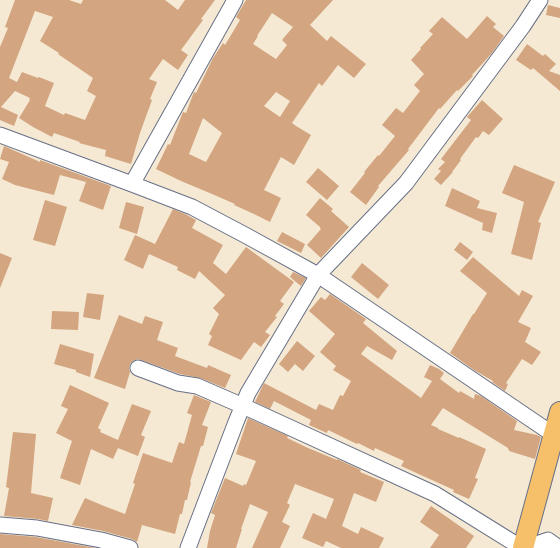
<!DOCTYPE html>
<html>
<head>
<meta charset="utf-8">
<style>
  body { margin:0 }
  canvas { display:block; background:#f5e9d3 }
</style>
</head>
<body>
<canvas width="560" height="548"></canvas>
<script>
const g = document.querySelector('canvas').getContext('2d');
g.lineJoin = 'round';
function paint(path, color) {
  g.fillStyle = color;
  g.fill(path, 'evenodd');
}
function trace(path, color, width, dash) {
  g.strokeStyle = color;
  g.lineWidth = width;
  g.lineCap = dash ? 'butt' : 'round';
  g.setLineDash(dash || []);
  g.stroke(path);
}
const building = new Path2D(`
  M15 0H69L81 4 83 0H165L178 10 185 0H215L201 19 203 20 181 50 188 55 178 70 163 59 149 79 157 82 150 99 152 100 140 133 131 164 105 156 106 150 79 143 80 142 54 133 52 137 33 127 19 118 30 100 29 99 30 98 15 91 1 107 18 115 14 126 0 120V47L8 28 5 27ZM35 11 53 17 40 41 59 53 58 54 93 78 87 91 96 96 85 120 65 113 64 115 45 106 54 83 39 77 38 78 22 72 17 82 9 78Z
  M246 0H333L310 25 327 41 331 36 366 64 354 78 338 65 322 86 319 83 292 123 296 126 311 135 294 165 281 157 264 190 281 198 270 222 254 214 234 205 235 204 212 194 181 181 156 169 168 144 170 145 183 112 186 113 194 92 196 93 213 58 223 43 225 45 240 20 236 17ZM272 13 293 27 282 40 287 45 276 59 253 44 258 36H257ZM276 92 290 101 280 117 264 106ZM203 118 222 133 206 162 189 154Z
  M548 5 560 8V18L546 15Z
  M487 16 496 24 493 27 504 36 492 53 472 75 473 76 458 91 457 90 440 109 439 108 408 149 409 150 378 186 379 187 366 205 350 192 365 173 364 172 378 155 379 156 395 136 382 125 396 108 403 113 420 91 414 85 424 74 411 60 421 49 420 48 433 34 429 31 442 17 467 39Z
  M527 44 543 56 545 54 556 64 549 71 560 75V91L533 68 531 70 516 60Z
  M482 100 503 119 489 135 483 131 478 138 476 137 460 159 461 160 452 172H453L441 185 434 179 441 171 438 169 445 162 441 159 471 120 467 117Z
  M4 146 40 162V160L111 186 103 210 79 201 86 182 60 175 54 195 15 185 2 179 9 162 0 159Z
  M514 165 555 182 538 222 541 223 532 260 511 254 524 202 502 193Z
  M318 168 339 186 327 200 306 182Z
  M452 188 480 201 477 208 497 213 492 233 482 230 483 223 445 206Z
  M320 198 333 209 331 211 349 227 321 258 307 245 321 229 320 228V227L306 215Z
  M45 200 67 207 55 246 33 240Z
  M126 202 144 207 137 234 119 228Z
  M173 209 185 214 196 220 192 228 223 245 213 263 226 274 246 247 294 282 280 301 284 304 275 316 277 317 265 332 270 335 261 347 254 342 241 360 208 345 212 336 209 334 219 314 213 308 225 295 199 271 195 279 177 270 178 267 149 254 143 269 124 260 135 235 155 244Z
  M282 232 305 244 301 253 277 241Z
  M460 242 473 252 467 260 454 250Z
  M0 253 12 258 0 288Z
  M473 257 519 296 522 290 533 296 518 322 531 328 525 342 541 352 532 365 522 359 506 383 508 384 505 391 492 382 493 381 474 370 450 353 473 314H474L487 293 460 271Z
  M362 263 389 285 378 299 351 277Z
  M293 272 306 278 301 286 290 277Z
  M87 293 104 295 100 320 83 317Z
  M330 294 366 319 363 323 397 351 392 360 367 346 361 354 421 398 432 381 424 377 430 365 439 369 444 373 440 379 459 393 460 391 474 399 475 394 481 396 517 421 514 430 537 435 541 437 535 459 509 451V450L508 449V448L443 408 431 425 438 428V429L459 438V437L486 449 475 478 478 479 469 499 453 492 454 490 401 466 404 461 375 448 374 451 358 443 357 444 328 430 327 433 309 425 311 420 274 401 270 409 255 402 264 383 316 410 319 404 333 410 340 395 343 396 351 381 333 370 336 366 320 352 335 334 309 311 321 297 325 300Z
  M52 311 79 312 78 330 51 329Z
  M119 315 142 324 145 316 163 322 157 340 178 348 175 356 207 368 208 365 231 375 225 388 200 378 180 374 141 360 137 359 133 361 130 364 129 369 130 372 125 389 94 378Z
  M297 341 315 356 303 371 295 364 288 372 279 364Z
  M60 344 94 354 90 377 76 372V370L54 364Z
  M70 385 109 403 98 428 101 430 100 432 118 440 132 404 151 411 141 435 145 437 138 456 118 448 113 459 91 449 80 485 60 478 68 453 72 441 56 433 68 409 61 406Z
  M194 395 211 402 202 425 208 427 203 446H201L190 482H191L187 500H185L182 514H180L175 534 142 525 137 542 132 539 103 531 72 525 85 498 104 506 125 514 135 484 133 483 143 453 172 463 179 442 184 444 192 415 187 413Z
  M248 418 288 436 287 438 308 448 337 460V459L361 470 360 472 384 482 376 502 354 493 342 526 358 534 361 527 384 538 379 548H341L326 541 323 547 302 538 313 513 326 519 334 499 295 484 287 503 290 505 282 522 290 526 280 548H252L268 512 250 504 241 529H242L236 548H207L210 531 215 515 211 513 225 478 243 486 244 484 246 485 256 461 236 454Z
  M13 432 36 434 31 493 53 498 48 521 38 519 4 516 9 488 6 487Z
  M431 506 474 536 466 548H430L439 535 420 522Z
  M0 534 36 537 95 548H0Z`);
const minor = new Path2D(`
  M0 135 132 184 192 207 245 235 318 275 554 435
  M132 184 235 0
  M138 368 178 383 197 386 243 406 435 494 522 548
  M0 525 37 528 101 540 130 548
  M188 548 236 422 248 393 318 275 406 183 523 26 540 0
  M525 548 548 540 559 548`);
const major = new Path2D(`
  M523 548 560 412`);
paint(building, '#d3a580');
trace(minor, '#677087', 17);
trace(major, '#677087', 22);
trace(minor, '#fff', 15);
trace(major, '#f6c06b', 20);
</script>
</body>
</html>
